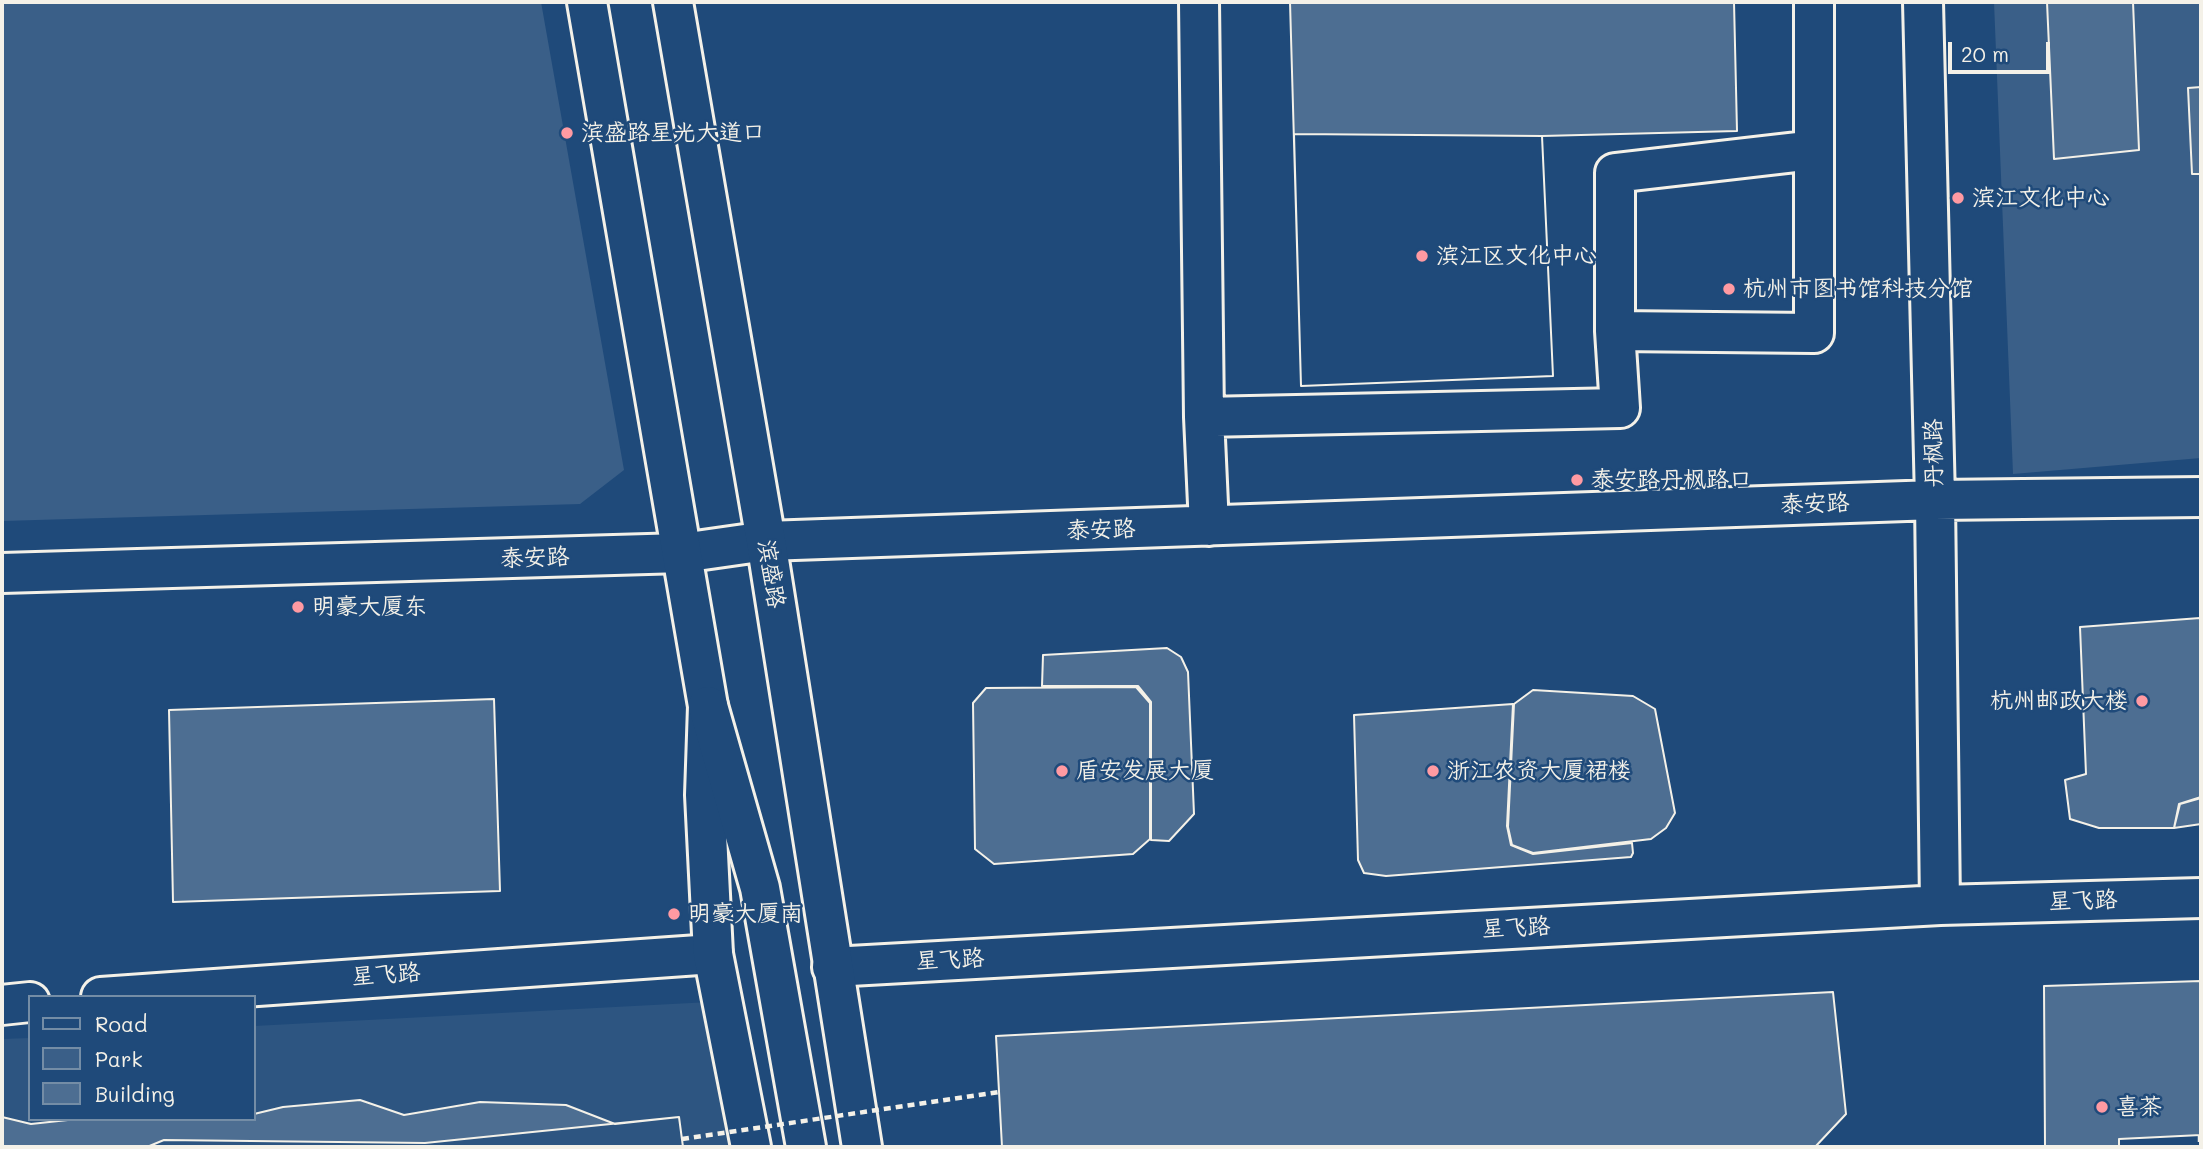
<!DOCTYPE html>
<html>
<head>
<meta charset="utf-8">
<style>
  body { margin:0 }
  #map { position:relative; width:2203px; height:1149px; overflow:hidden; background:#1f4a7a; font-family:Mali,sans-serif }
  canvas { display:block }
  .frame { position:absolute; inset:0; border:4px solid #f4f1e8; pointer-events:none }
  .legend { position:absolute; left:28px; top:995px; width:228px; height:126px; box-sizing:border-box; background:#1f4a7a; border:2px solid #748da6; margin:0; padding:9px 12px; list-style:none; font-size:21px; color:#f4f1e8 }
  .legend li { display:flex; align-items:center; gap:14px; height:35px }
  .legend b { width:35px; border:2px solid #748da6 }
  .scale { position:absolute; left:1948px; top:42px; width:102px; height:32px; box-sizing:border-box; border:4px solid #f4f1e8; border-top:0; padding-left:9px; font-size:21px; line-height:24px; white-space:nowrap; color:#f4f1e8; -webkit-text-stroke:5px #1f4a7a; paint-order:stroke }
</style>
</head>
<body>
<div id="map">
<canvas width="2203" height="1149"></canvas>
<div class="frame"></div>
<ul class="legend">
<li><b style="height:9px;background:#1f4a7a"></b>Road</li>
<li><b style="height:19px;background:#3a5f88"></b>Park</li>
<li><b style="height:19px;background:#4d6e92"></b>Building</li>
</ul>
<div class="scale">20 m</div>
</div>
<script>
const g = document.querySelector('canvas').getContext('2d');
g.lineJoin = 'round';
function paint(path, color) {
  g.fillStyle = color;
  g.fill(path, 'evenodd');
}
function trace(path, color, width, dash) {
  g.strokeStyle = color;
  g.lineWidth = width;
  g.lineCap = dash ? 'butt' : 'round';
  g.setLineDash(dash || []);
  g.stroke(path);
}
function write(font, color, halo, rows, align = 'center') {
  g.font = font + ' Mali,"LXGW WenKai TC",sans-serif';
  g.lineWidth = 5;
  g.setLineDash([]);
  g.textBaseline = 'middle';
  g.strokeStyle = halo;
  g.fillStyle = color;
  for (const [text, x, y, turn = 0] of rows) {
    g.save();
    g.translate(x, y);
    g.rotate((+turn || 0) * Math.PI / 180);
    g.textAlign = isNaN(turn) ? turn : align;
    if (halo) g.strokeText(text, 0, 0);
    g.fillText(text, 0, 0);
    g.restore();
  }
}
const built = new Path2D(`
  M710 1002 731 1147H2V1039L30 1038V1119H254V1026Z`);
const green = new Path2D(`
  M2 2H541L624 470 580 504 2 521Z
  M1994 2H2201V458L2013 474Z`);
const building = new Path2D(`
  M1290 2H1734L1737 131 1542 136 1553 376 1301 386Z
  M2047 2H2133L2139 150 2054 159Z
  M2201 87V174H2192L2188 88Z
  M1294 134 1542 136 1553 376 1301 386Z
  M2200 618 2201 797 2179 804 2174 828H2099L2070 819 2065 780 2086 774 2080 627Z
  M1167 648 1181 657 1188 672 1194 814 1169 841 1151 840V702L1138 686H1042L1043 655Z
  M1136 687 1150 703V839L1133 854 994 864 975 849 973 703 986 688Z
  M1533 690 1633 696 1655 709 1675 813 1666 828 1651 839 1533 853 1512 845 1508 827 1514 704Z
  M494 699 500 891 173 902 169 710Z
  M1513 704 1507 826 1511 845 1533 854 1632 843 1633 853 1631 857 1386 876 1364 873 1358 860 1354 715Z
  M2201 798V824L2174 828 2180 804Z
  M2201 981V1135L2119 1139V1147H2045L2044 986Z
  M1833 992 1846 1114 1815 1147H1002L996 1036Z
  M360 1100 404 1115 480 1102 566 1105 615 1124 679 1117 683 1147H2V1117L31 1124 77 1119H254V1114L283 1107Z
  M679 1117 683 1147H147L164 1140 425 1143Z`);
const path = new Path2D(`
  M2200 1135V1147`);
const minor = new Path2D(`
  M1199 2 1204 417 1209 526
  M1923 2 1935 500 1940 905
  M1615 331V173L1814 150
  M1204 417 1620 408 1615 331 1814 333V2
  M2 573 682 553 766 541 1935 500 2201 497
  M832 967 1940 905 2201 898
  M101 997 713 954
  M2 1005 30 1002`);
const major = new Path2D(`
  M587 2 708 706 705 795 713 954 751 1147
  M673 2 766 541 862 1147`);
const highway = new Path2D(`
  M708 706 760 888 806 1147`);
const pathBridge = new Path2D(`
  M682 1139 999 1092`);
const markers = [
  [567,133,7,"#ff9aa2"],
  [1958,198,7,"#ff9aa2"],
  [1422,256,7,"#ff9aa2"],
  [1729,289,7,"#ff9aa2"],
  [1577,480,7,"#ff9aa2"],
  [298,607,7,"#ff9aa2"],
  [2142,701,7,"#ff9aa2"],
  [1062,771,7,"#ff9aa2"],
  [1433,771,7,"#ff9aa2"],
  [674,914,7,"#ff9aa2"],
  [2102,1107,7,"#ff9aa2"]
];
const poiNames = [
  ["滨盛路星光大道口",581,133],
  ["滨江文化中心",1972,198],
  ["滨江区文化中心",1436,256],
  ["杭州市图书馆科技分馆",1743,289],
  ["泰安路丹枫路口",1591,480],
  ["明豪大厦东",312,607],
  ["杭州邮政大楼",2128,701,"right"],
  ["盾安发展大厦",1076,771],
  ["浙江农资大厦裙楼",1447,771],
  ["明豪大厦南",688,914],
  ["喜茶",2116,1107]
];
const streetNames = [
  ["丹枫路",1934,453,-91],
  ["泰安路",1815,504,-2],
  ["泰安路",1101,530,-2],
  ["泰安路",535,558,-2],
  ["滨盛路",771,574,81],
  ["星飞路",2083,901,-2],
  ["星飞路",1516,928,-3],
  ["星飞路",950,960,-3],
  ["星飞路",386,975,-4]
];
paint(built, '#2d5581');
paint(green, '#3a5f88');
paint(building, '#4d6e92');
trace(building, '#f4f1e8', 2);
trace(minor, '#f4f1e8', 44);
trace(major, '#f4f1e8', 44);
trace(highway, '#f4f1e8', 44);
trace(path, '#f4f1e8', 4.5, [7, 5]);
trace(minor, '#1f4a7a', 38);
trace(major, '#1f4a7a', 38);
trace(highway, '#1f4a7a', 38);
trace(pathBridge, '#f4f1e8', 4.5, [7, 5]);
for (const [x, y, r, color] of markers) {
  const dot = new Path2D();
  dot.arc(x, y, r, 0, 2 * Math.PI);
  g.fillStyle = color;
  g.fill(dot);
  trace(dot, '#1f4a7a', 2.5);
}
write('23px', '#f4f1e8', '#1f4a7a', poiNames, 'left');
write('23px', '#f4f1e8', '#1f4a7a', streetNames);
</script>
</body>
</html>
